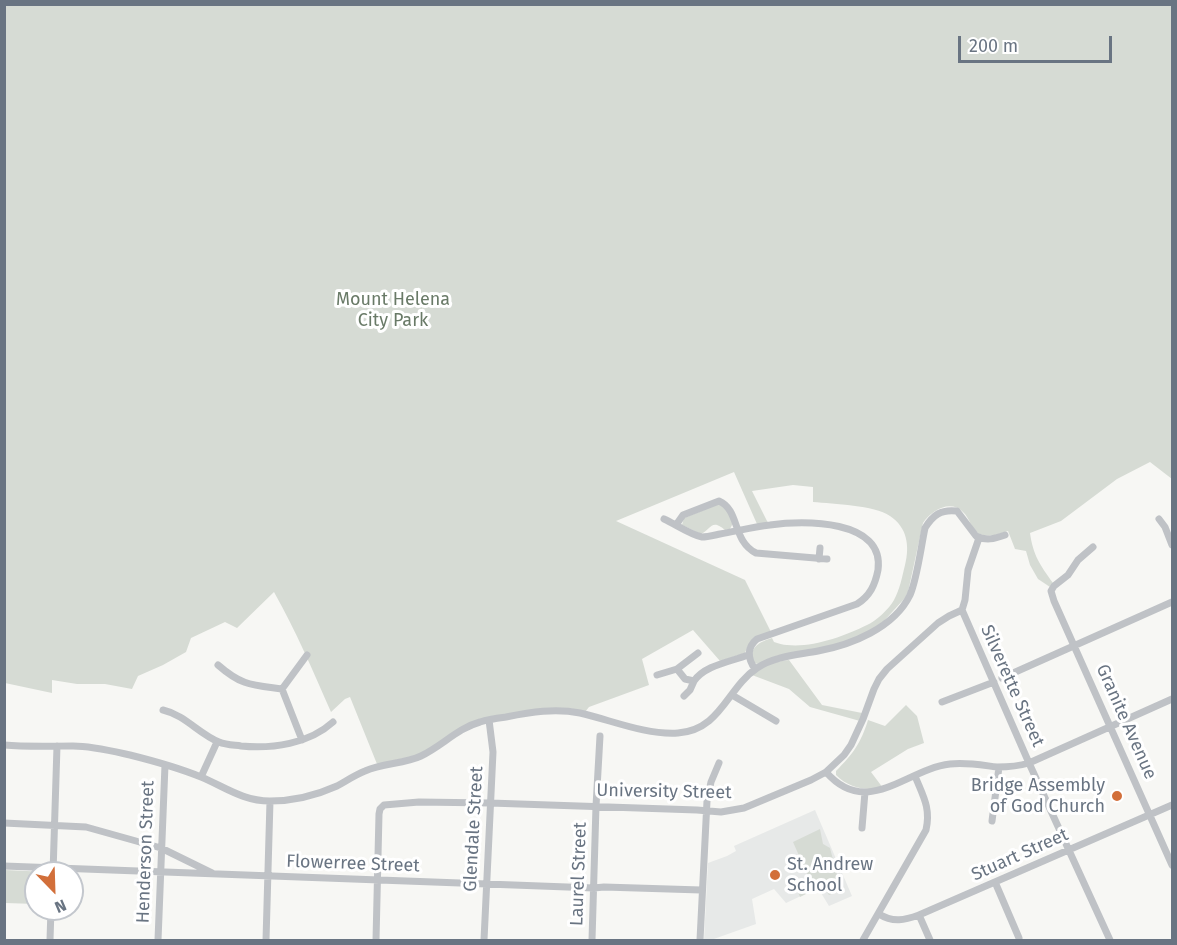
<!DOCTYPE html>
<html>
<head>
<meta charset="utf-8">
<style>
  body { margin:0 }
  #map { position:relative; width:1177px; height:945px; overflow:hidden; background:#f7f7f4; font-family:"Fira Sans",sans-serif }
  canvas { display:block }
  .frame { position:absolute; inset:0; border:6px solid #697482; pointer-events:none }
  .north { position:absolute; left:24px; top:861px; width:60px; height:60px; box-sizing:border-box; background:#fff; border:2px solid #c3c7cd; border-radius:50%; rotate:157deg; font-size:16px; font-weight:700; line-height:24px; text-align:center; color:#697482 }
  .north::after { content:''; display:block; margin:auto; width:21px; height:27px; background:#d26f3a; clip-path:polygon(50% 0,100% 100%,50% 72%,0 100%) }
  .scale { position:absolute; left:958px; top:36px; width:154px; height:27px; box-sizing:border-box; border:3px solid #697482; border-top:0; padding-left:8px; font-size:18px; line-height:21px; white-space:nowrap; color:#697482; -webkit-text-stroke:4px #fff; paint-order:stroke }
</style>
</head>
<body>
<div id="map">
<canvas width="1177" height="945"></canvas>
<div class="frame"></div>
<div class="north">N</div>
<div class="scale">200 m</div>
</div>
<script>
const g = document.querySelector('canvas').getContext('2d');
g.lineJoin = 'round';
function paint(path, color) {
  g.fillStyle = color;
  g.fill(path, 'evenodd');
}
function trace(path, color, width, dash) {
  g.strokeStyle = color;
  g.lineWidth = width;
  g.lineCap = dash ? 'butt' : 'round';
  g.setLineDash(dash || []);
  g.stroke(path);
}
function write(font, color, halo, rows, align = 'center') {
  g.font = font + ' "Fira Sans",sans-serif';
  g.lineWidth = 6;
  g.setLineDash([]);
  g.textBaseline = 'middle';
  g.strokeStyle = halo;
  g.fillStyle = color;
  for (const [text, x, y, turn = 0] of rows) {
    g.save();
    g.translate(x, y);
    g.rotate((+turn || 0) * Math.PI / 180);
    g.textAlign = isNaN(turn) ? turn : align;
    if (halo) g.strokeText(text, 0, 0);
    g.fillText(text, 0, 0);
    g.restore();
  }
}
const built = new Path2D(`
  M815 810 852 896 829 906 818 888 786 903 774 889 752 899 756 924 711 940H704L708 863 727 856 736 851 734 846Z`);
const green = new Path2D(`
  M5 5H1172V479L1150 462 1117 479 1061 521 1030 533C1033 555 1040 565 1053 583L1050 587 1038 579 1030 565 1026 551 1015 549 1008 531C999 534 989 538 980 534 971 530 970 518 963 512 950 499 931 511 923 523L908 592 904 599 883 622 867 633 847 642 817 650 776 656 757 664 752 661C750 646 760 642 772 638L774 642C778 643 783 645 787 645 812 648 845 636 867 625 876 621 889 609 894 600 900 589 902 577 905 565 910 546 907 527 890 516 874 505 834 504 813 502V487L793 485 752 491 768 523 757 524 734 472 616 521 745 580 771 632C756 638 751 637 745 653L720 661 693 630 642 659 649 685 589 707 585 712 569 708 484 719 419 755 377 764 350 697 345 699 331 712C313 671 296 631 274 592L237 628 225 622 191 638 186 652 163 665 138 676 132 689 105 684H77L52 680V693L5 683Z
  M719 504 725 506 733 523 730 529 725 530C711 518 711 530 701 534L682 525 684 518Z
  M789 660 822 705 862 713 860 721 810 707 789 689 752 675C762 666 776 661 789 660Z
  M906 705 917 716 924 743 908 749 871 772 883 788C865 791 849 788 836 775V771C853 754 861 743 868 720L885 726Z
  M820 829 823 844 830 848 841 890 829 895 821 884 809 889 810 892 800 897 794 883 808 876 793 842Z
  M5 870 48 872 36 873V904L5 903Z`);
const minor = new Path2D(`
  M664 519C675 524 691 535 702 537 707 537 715 535 720 534 737 531 753 527 770 525 803 520 885 519 878 570 875 585 870 596 857 604L757 639C746 648 748 659 755 669
  M1159 519 1165 527 1172 545
  M676 525 683 515 719 501C740 510 732 541 756 553L827 559
  M979 538 968 570 965 600 962 610 1029 763 1110 940
  M1093 547 1078 560 1068 575 1054 586 1051 591 1054 601 1172 865
  M819 559 820 548
  M218 665C242 686 252 685 282 689L307 655
  M677 669 685 679 694 681C705 665 730 662 748 655
  M657 675 677 669 698 653
  M1002 678 1172 602
  M282 689 302 740
  M732 695 776 721
  M684 696 690 690 694 681
  M942 702 994 682
  M163 710C185 715 199 734 219 742 226 745 234 745 241 746 272 749 309 744 333 722
  M4 745C27 747 50 746 73 746 92 746 112 751 130 755 154 761 179 768 201 777 225 787 243 801 270 801 292 801 317 795 337 786 346 781 355 775 365 771 383 763 404 764 421 756 442 746 458 728 480 722 489 719 498 718 506 717 531 712 555 708 580 713 611 720 645 735 678 733 721 730 727 688 757 668 775 656 797 655 818 651 851 645 894 628 910 595 917 579 921 547 925 528 933 515 941 509 957 511L976 536C986 541 994 539 1005 535
  M826 772C867 819 906 769 950 764 966 762 981 765 997 767 1007 767 1019 766 1029 763L1172 699
  M201 777 217 742
  M992 821 999 767
  M4 823 86 827 161 848 212 873
  M862 828 865 792
  M4 866 594 888 604 887 701 890
  M53 873 57 746
  M995 882 1019 938
  M879 914C893 923 905 920 919 915L1172 805
  M919 915 930 940
  M50 940 51 909
  M158 940 165 765
  M266 940 270 801
  M376 940 379 814 380 809 384 805 419 802 490 803 697 810 721 812 744 808 811 780 826 772 844 755 851 745 863 719 874 689 879 679 887 669 938 623 949 616 962 610
  M484 940 493 752 489 720
  M592 940 596 806 600 736
  M700 940 707 801 711 782 719 763
  M863 940 926 830C931 808 923 796 915 776`);
const markers = [
  [1117,796,6,"#d26f3a"],
  [775,875,6,"#d26f3a"]
];
const parkNames = [
  ["Mount Helena",393,300],
  ["City Park",393,321]
];
const streetNames = [
  ["Silverette Street",1012,686,66],
  ["Granite Avenue",1126,722,66],
  ["University Street",664,792,1],
  ["Glendale Street",474,829,-87],
  ["Henderson Street",146,852,-88],
  ["Stuart Street",1020,855,-24],
  ["Flowerree Street",353,864,2],
  ["Laurel Street",579,874,-88]
];
const poiNames = [
  ["Bridge Assembly",1105,786],
  ["of God Church",1105,807],
  ["St. Andrew",787,865,"left"],
  ["School",787,886,"left"]
];
paint(built, '#e7e9e8');
paint(green, '#d6dbd4');
trace(minor, '#bfc2c6', 7);
for (const [x, y, r, color] of markers) {
  const dot = new Path2D();
  dot.arc(x, y, r, 0, 2 * Math.PI);
  g.fillStyle = color;
  g.fill(dot);
  trace(dot, '#fff', 2);
}
write('18px', '#697a67', '#fff', parkNames);
write('18px', '#697482', '#fff', streetNames);
write('18px', '#697482', '#fff', poiNames, 'right');
</script>
</body>
</html>
